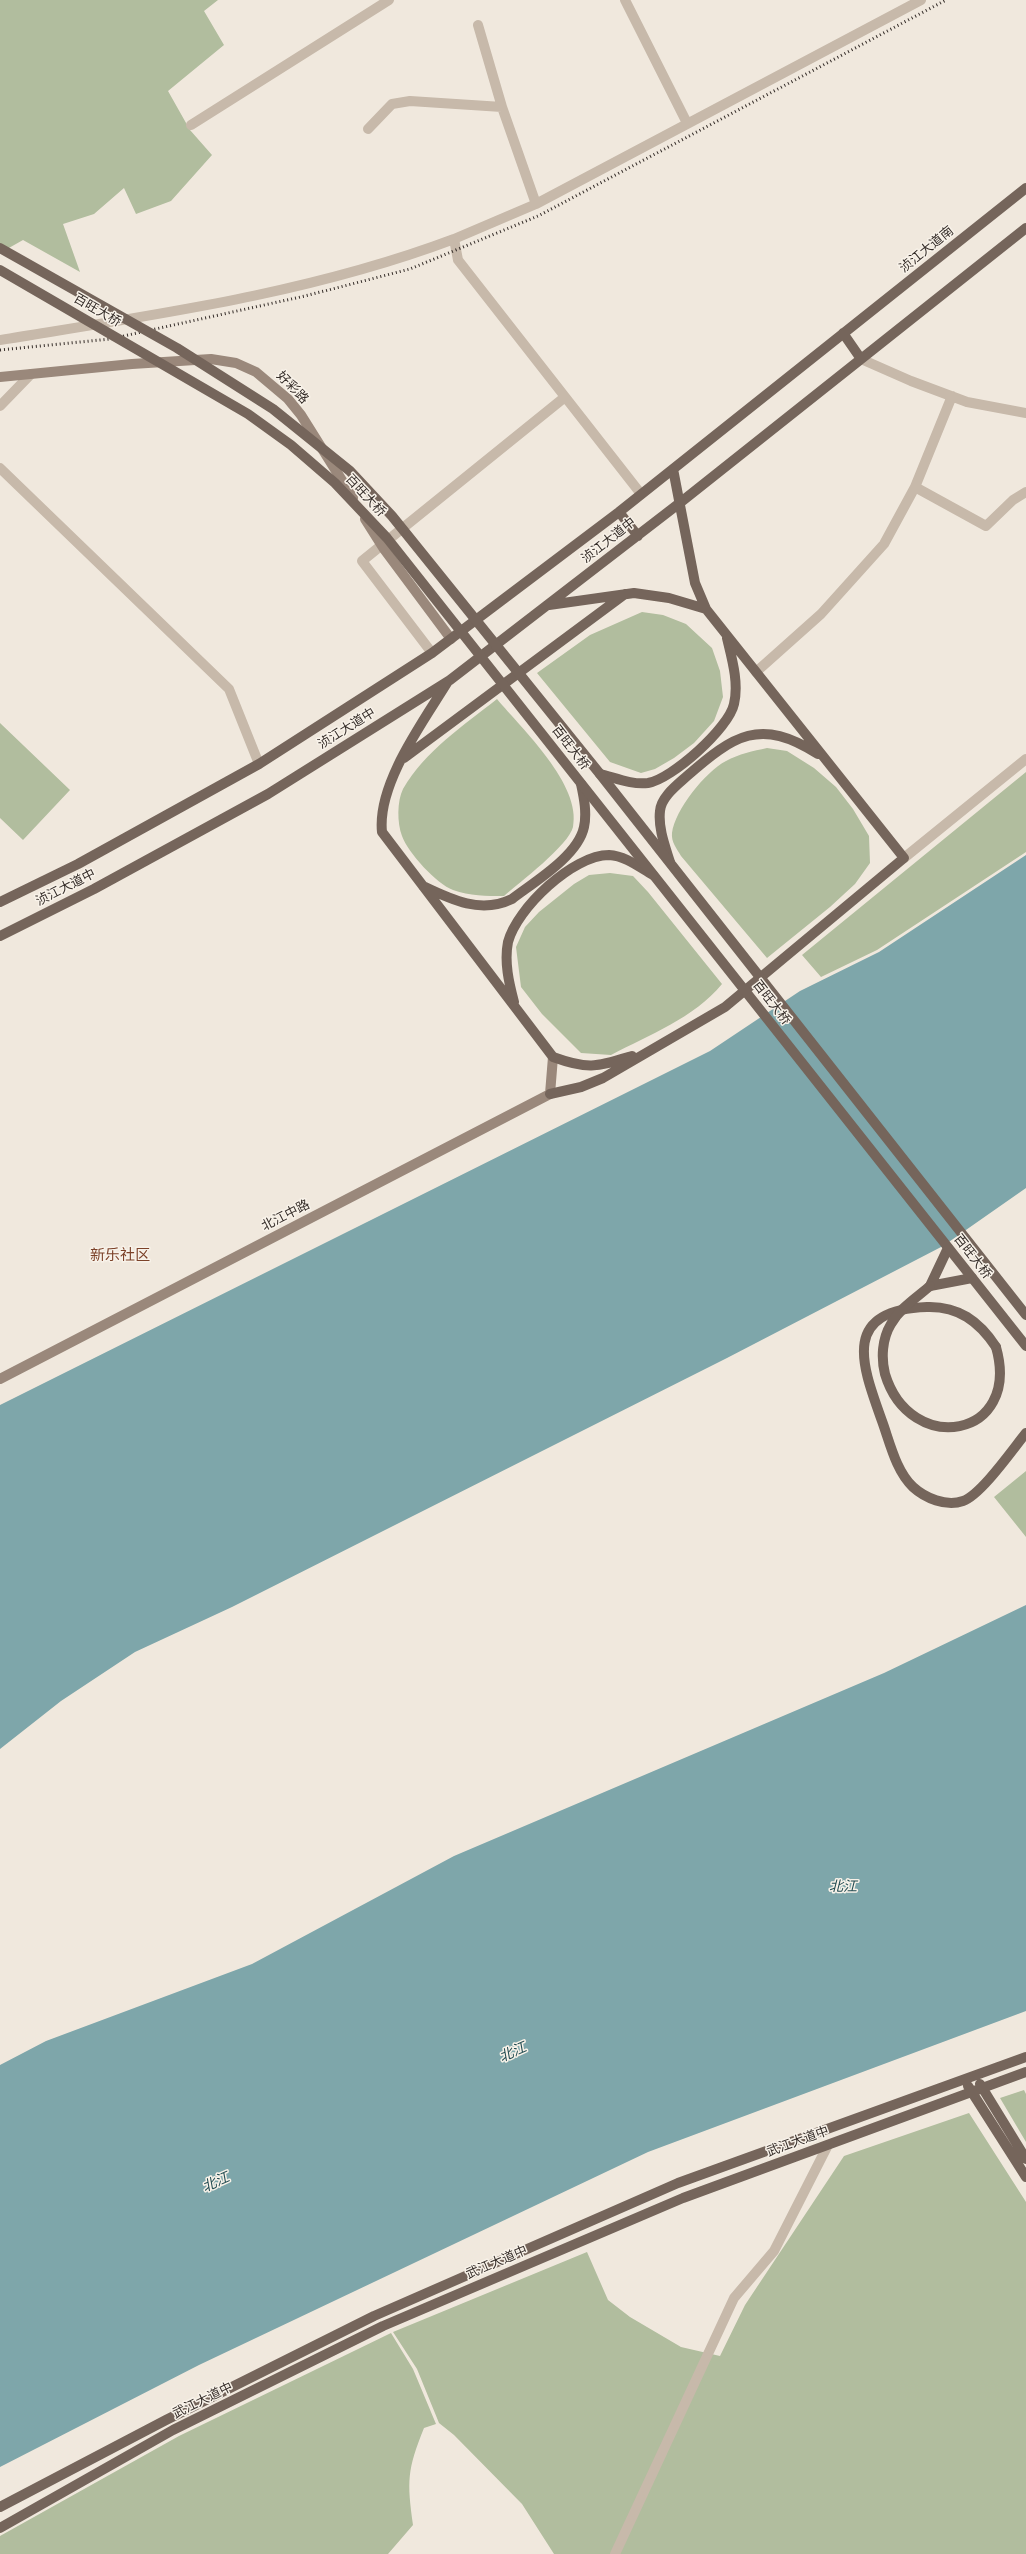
<!DOCTYPE html>
<html>
<head>
<meta charset="utf-8">
<style>
  body { margin:0 }
  canvas { display:block; background:#f0e8dd }
</style>
</head>
<body>
<canvas width="1026" height="2554"></canvas>
<script>
const g = document.querySelector('canvas').getContext('2d');
g.lineJoin = 'round';
function paint(path, color) {
  g.fillStyle = color;
  g.fill(path, 'evenodd');
}
function trace(path, color, width, dash) {
  g.strokeStyle = color;
  g.lineWidth = width;
  g.lineCap = dash ? 'butt' : 'round';
  g.setLineDash(dash || []);
  g.stroke(path);
}
function write(font, color, halo, rows, align = 'center') {
  g.font = font + ' "Roboto Condensed","Noto Sans SC",sans-serif';
  g.lineWidth = 3;
  g.setLineDash([]);
  g.textBaseline = 'middle';
  g.strokeStyle = halo;
  g.fillStyle = color;
  for (const [text, x, y, turn = 0] of rows) {
    g.save();
    g.translate(x, y);
    g.rotate((+turn || 0) * Math.PI / 180);
    g.textAlign = isNaN(turn) ? turn : align;
    if (halo) g.strokeText(text, 0, 0);
    g.fillText(text, 0, 0);
    g.restore();
  }
}
const green = new Path2D(`
  M0 0H218L204 11 224 45 168 91 190 130 212 155 171 201 136 214 124 188 94 214 63 224 80 272 23 240 0 253Z
  M642 612 663 615 686 624 712 648 720 671 723 697 714 721 694 743 674 758 655 769 641 773 610 762 537 673 590 635Z
  M497 699C522 729 582 785 573 827 569 845 519 883 504 896 486 896 470 896 453 890 437 884 408 853 402 836 397 823 397 801 403 789 425 751 464 725 497 699Z
  M0 723 70 790 23 840 0 818Z
  M767 748 787 751 814 768 836 787 853 809 869 836 870 863 855 884 830 907 767 958 681 856C677 849 671 842 672 833 675 810 705 772 726 761 739 754 753 751 767 748Z
  M1026 772V852L877 950 821 977 802 955Z
  M610 873 633 876 648 892 722 984C694 1018 649 1035 611 1055L581 1053 542 1014 521 987 516 947 525 927 539 912 574 884 589 875Z
  M1026 1471V1537L994 1497Z
  M1024 2090 1026 2094V2142L1000 2098Z
  M969 2113 1026 2202V2554H554L522 2504 454 2435 439 2423 417 2369 393 2332 587 2252 608 2300 630 2317 681 2347 720 2356 745 2305 844 2156Z
  M391 2333 413 2369 436 2424 424 2428C407 2470 407 2481 413 2525L388 2554H0V2536L179 2436Z`);
const water = new Path2D(`
  M1026 855V1188L943 1246 727 1358 232 1607 135 1652 61 1701 0 1749V1405L710 1051 800 991 879 952Z
  M1026 1605V2011L648 2152 199 2365 0 2467V2065L46 2041 252 1964 454 1856 884 1673Z`);
const street = new Path2D(`
  M625 0 687 123
  M478 25 502 107
  M191 125 389 0
  M368 129 392 104 410 101 502 107 536 204
  M0 340C153 315 308 294 454 239
  M861 359 911 381 967 402 1026 413
  M0 406 31 374
  M0 468 229 689 259 764
  M915 487 986 526 1013 500 1026 492
  M641 494 458 260 454 239 536 204 921 0
  M432 653 362 561 565 397
  M756 672 821 614 884 544 915 487 952 396
  M904 858 1026 759
  M615 2554 734 2298 774 2251 828 2145`);
const secondary = new Path2D(`
  M0 377 132 364 211 359 236 363 256 372 288 399 301 415 353 498
  M365 519 384 549 451 639
  M0 1379 550 1094 553 1057`);
const primary = new Path2D(`
  M843 333 861 359
  M619 512 638 536
  M549 605 634 593 669 598 706 609
  M447 683C423 722 377 784 382 832L553 1057C589 1070 596 1067 632 1056
  M404 758 625 594
  M600 774C616 778 632 785 648 783 672 779 729 728 734 704 739 683 732 659 727 638
  M670 862C665 846 658 828 660 811 661 797 677 785 687 776 734 735 760 717 818 754
  M423 886C452 900 481 914 512 899 534 882 578 856 584 827 587 813 584 798 581 784
  M0 902 78 864 259 764 432 653 619 512 1026 188
  M0 936 94 889 268 794 450 680 681 502 1026 228
  M514 1002C509 983 504 962 508 942 517 908 573 855 609 855 626 856 639 867 653 875
  M550 1094 581 1087 603 1078 725 1007 904 858 706 609 695 583 673 469
  M930 1286 972 1278
  M930 1286 948 1248
  M996 1347C979 1321 958 1306 927 1307 840 1310 862 1365 882 1421 890 1443 896 1471 913 1487 925 1498 946 1507 963 1501 981 1495 1013 1449 1026 1433
  M980 2084 1026 2159
  M968 2086 1026 2177
  M0 2507 166 2420 374 2316 678 2183 1026 2057
  M0 2528 173 2430 383 2326 683 2198 1026 2072`);
const rail = new Path2D(`
  M0 350 110 339 305 296 410 269 538 216 946 0`);
const primaryBridge = new Path2D(`
  M0 248 177 348 273 409 350 471 392 516 600 774 1026 1315
  M0 270 248 414 291 445 335 483 387 538 1026 1346
  M930 1286C916 1298 900 1308 891 1324 882 1339 881 1358 885 1374 910 1457 1022 1439 996 1347`);
const streetNames = [
  ["浈江大道南",927,250,-39],
  ["百旺大桥",97,311,30],
  ["好彩路",292,388,46],
  ["百旺大桥",365,496,47],
  ["浈江大道中",609,541,-38],
  ["浈江大道中",347,729,-32],
  ["百旺大桥",570,748,52],
  ["浈江大道中",66,888,-27],
  ["百旺大桥",771,1003,52],
  ["北江中路",286,1216,-27],
  ["百旺大桥",972,1257,52],
  ["武江大道中",798,2142,-20],
  ["武江大道中",497,2263,-23],
  ["武江大道中",203,2401,-26]
];
const waterNames = [
  ["北江",843,1887],
  ["北江",513,2053,-24],
  ["北江",216,2183,-24]
];
const quarterNames = [
  ["新乐社区",120,1256]
];
paint(green, '#b1bd9e');
paint(water, '#7ea6aa');
trace(street, '#c7b9aa', 10);
trace(secondary, '#9a887b', 10);
trace(primary, '#75655b', 10);
trace(rail, '#352d29', 3, [1, 3]);
trace(primaryBridge, '#75655b', 10);
write('13px', '#352d29', '#f8f2e9', streetNames);
write('italic 14px', '#224c52', '#f8f2e9', waterNames);
write('15px', '#7c4229', '#f8f2e9', quarterNames);
</script>
</body>
</html>
